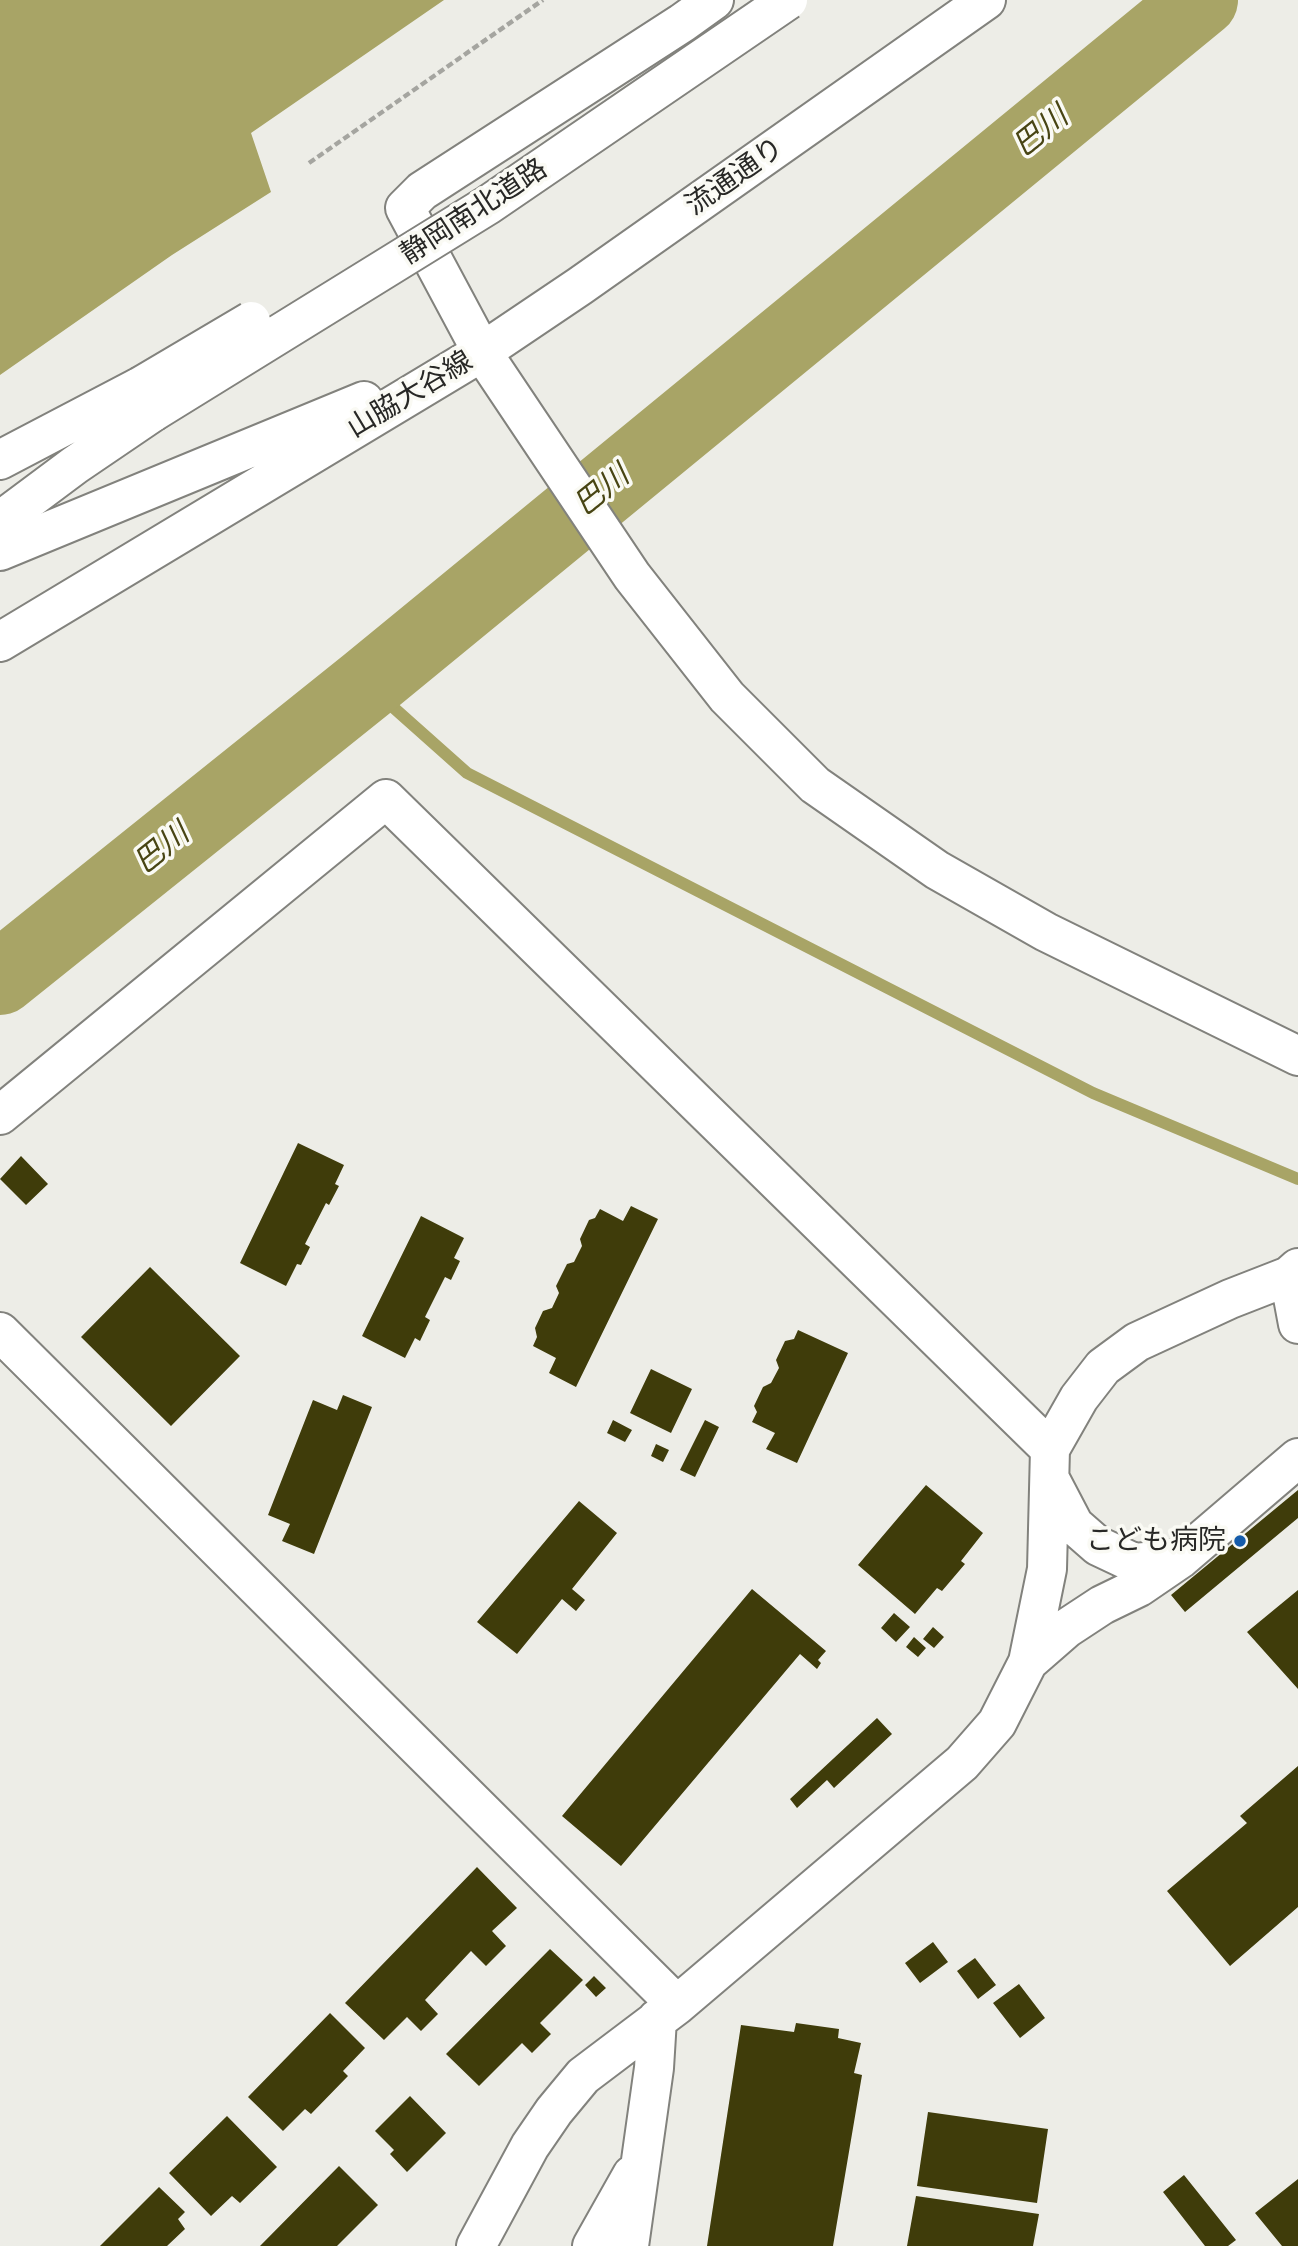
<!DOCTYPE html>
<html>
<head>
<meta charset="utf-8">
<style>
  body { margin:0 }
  canvas { display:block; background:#edede7 }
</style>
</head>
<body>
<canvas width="1298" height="2246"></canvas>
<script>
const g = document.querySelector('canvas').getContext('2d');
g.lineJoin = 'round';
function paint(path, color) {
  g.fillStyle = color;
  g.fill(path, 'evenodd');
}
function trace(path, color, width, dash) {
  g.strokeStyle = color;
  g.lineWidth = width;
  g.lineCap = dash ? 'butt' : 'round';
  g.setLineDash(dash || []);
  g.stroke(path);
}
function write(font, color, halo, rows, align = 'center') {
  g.font = font + ' "Zilla Slab","Noto Sans JP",serif';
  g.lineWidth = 7;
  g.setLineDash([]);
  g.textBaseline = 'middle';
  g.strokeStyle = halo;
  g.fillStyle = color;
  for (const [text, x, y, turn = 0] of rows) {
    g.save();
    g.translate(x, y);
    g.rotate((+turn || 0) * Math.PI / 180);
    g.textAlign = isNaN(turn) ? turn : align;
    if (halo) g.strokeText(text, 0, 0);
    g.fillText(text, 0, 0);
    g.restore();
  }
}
const water = new Path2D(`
  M0 0H444L251 133 271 192 172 255 0 375Z`);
const stream = new Path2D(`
  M367 684 467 773 1093 1093 1298 1179`);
const river = new Path2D(`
  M0 978 367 684 1201 0`);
const building = new Path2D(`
  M298 1143 344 1165 335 1184 339 1186 329 1205 326 1203 305 1244 310 1247 301 1265 297 1264 286 1286 240 1263Z
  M21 1156 48 1184 26 1205 0 1179Z
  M631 1206 658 1219 576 1387 549 1373 556 1358 533 1346 537 1337 535 1328 543 1311 552 1308 559 1293 556 1286 567 1264 574 1262 582 1246 580 1239 589 1220 595 1218 600 1209 623 1221Z
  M421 1216 464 1238 454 1258 460 1261 451 1280 445 1277 425 1317 430 1320 420 1341 415 1338 405 1358 362 1336Z
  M150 1267 240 1356 171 1426 81 1337Z
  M798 1330 848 1353 797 1463 766 1449 775 1433 752 1422 757 1412 754 1406 763 1387 771 1383 779 1368 776 1360 785 1341 794 1339Z
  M651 1369 692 1389 671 1433 630 1413Z
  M343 1395 372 1407 314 1554 282 1541 290 1524 268 1515 313 1400 337 1410Z
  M613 1420 632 1430 625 1442 607 1433Z
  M705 1420 719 1427 695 1477 680 1470Z
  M656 1444 669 1450 663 1462 651 1456Z
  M926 1485 983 1533 961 1561 965 1564 942 1591 937 1588 915 1614 858 1565Z
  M1298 1490V1518L1185 1612 1171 1595Z
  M579 1501 617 1533 572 1589 585 1600 576 1611 562 1599 517 1654 477 1622Z
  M752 1589 826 1651 818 1660 821 1663 817 1669 800 1654 621 1866 562 1816Z
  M1298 1590V1689L1247 1632Z
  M894 1613 910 1627 896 1642 881 1628Z
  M933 1627 944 1637 934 1648 923 1639Z
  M914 1637 926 1648 918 1657 906 1647Z
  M877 1718 892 1734 834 1788 827 1780 797 1808 790 1799Z
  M1298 1766V1907L1230 1966 1167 1891 1247 1823 1240 1816Z
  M477 1867 517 1908 492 1931 506 1946 486 1966 471 1951 425 2000 438 2014 421 2031 407 2017 384 2040 345 2003Z
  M933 1942 948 1962 920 1983 905 1963Z
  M550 1949 583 1980 540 2023 551 2034 532 2053 522 2043 479 2086 446 2054Z
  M975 1958 996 1985 978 1999 957 1971Z
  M594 1976 606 1988 596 1997 585 1985Z
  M1019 1984 1045 2018 1020 2038 993 2003Z
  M330 2013 365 2048 343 2071 348 2076 311 2114 305 2109 283 2131 248 2097Z
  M796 2023 839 2029 838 2038 861 2043 854 2073 862 2075 833 2246H707L741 2025 794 2032Z
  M410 2096 446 2133 407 2172 390 2154 394 2150 375 2131Z
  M928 2112 1048 2129 1037 2203 917 2186Z
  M227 2116 277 2167 240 2203 232 2196 211 2216 169 2173Z
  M339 2166 378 2205 337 2246H260Z
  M1184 2175 1236 2240 1228 2246H1205L1163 2192Z
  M1298 2179V2246H1282L1255 2213Z
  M159 2187 185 2212 178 2219 185 2229 167 2246H100Z
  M916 2196 1039 2214 1033 2246H907Z`);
const path = new Path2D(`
  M309 163 543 0`);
const minor = new Path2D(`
  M714 0 682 23 422 191 405 208 482 352 632 576 727 697 815 785 937 870 1046 932 1298 1056
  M0 1115 386 799 1050 1449
  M1289 1276 1298 1324
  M0 1332 677 2005
  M1051 1481 1074 1525 1098 1546 1134 1563 1180 1559
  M1028 1662 1067 1628 1102 1605 1139 1587 1180 1559 1298 1458
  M476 2246 530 2146 554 2111 583 2076 677 2005 962 1763 997 1723 1028 1662 1047 1569 1050 1449 1079 1398 1103 1367 1137 1342 1230 1299 1289 1276 1298 1268
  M592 2246 632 2175
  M629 2246 654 2068 657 2019`);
const major = new Path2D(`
  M0 551 364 401
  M0 642 482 352 580 286 986 0`);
const highway = new Path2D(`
  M0 460 141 386
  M0 521 75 465 153 412`);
const highwayBridge = new Path2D(`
  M141 386 251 321
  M153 412 488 205 788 0`);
const markers = [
  [1240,1541,7,"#155cab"]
];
const streetNames = [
  ["流通通り",735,177,-35],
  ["静岡南北道路",474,212,-33],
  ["山脇大谷線",410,395,-31]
];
const poiNames = [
  ["こども病院",1226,1541]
];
const waterNames = [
  ["巴川",1041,132,-39],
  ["巴川",602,491,-39],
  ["巴川",162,849,-39]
];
paint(water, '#a8a466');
trace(stream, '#a8a466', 12);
trace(river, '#a8a466', 74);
paint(building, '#3f3c0a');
trace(minor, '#82827d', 42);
trace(major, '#82827d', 42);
trace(highway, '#82827d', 42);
trace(path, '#a5a5a0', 4.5, [7, 3.5]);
trace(minor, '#fff', 38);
trace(major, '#fff', 38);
trace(highway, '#fff', 38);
trace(highwayBridge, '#82827d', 42, []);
trace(highwayBridge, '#fff', 38);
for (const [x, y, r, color] of markers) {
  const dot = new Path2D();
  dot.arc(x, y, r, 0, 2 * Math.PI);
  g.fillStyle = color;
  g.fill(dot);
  trace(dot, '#fafaf4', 2.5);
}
write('28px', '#282826', '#fafaf4', streetNames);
write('28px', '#282826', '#fafaf4', poiNames, 'right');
write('italic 30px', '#484514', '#fafaf4', waterNames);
</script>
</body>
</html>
